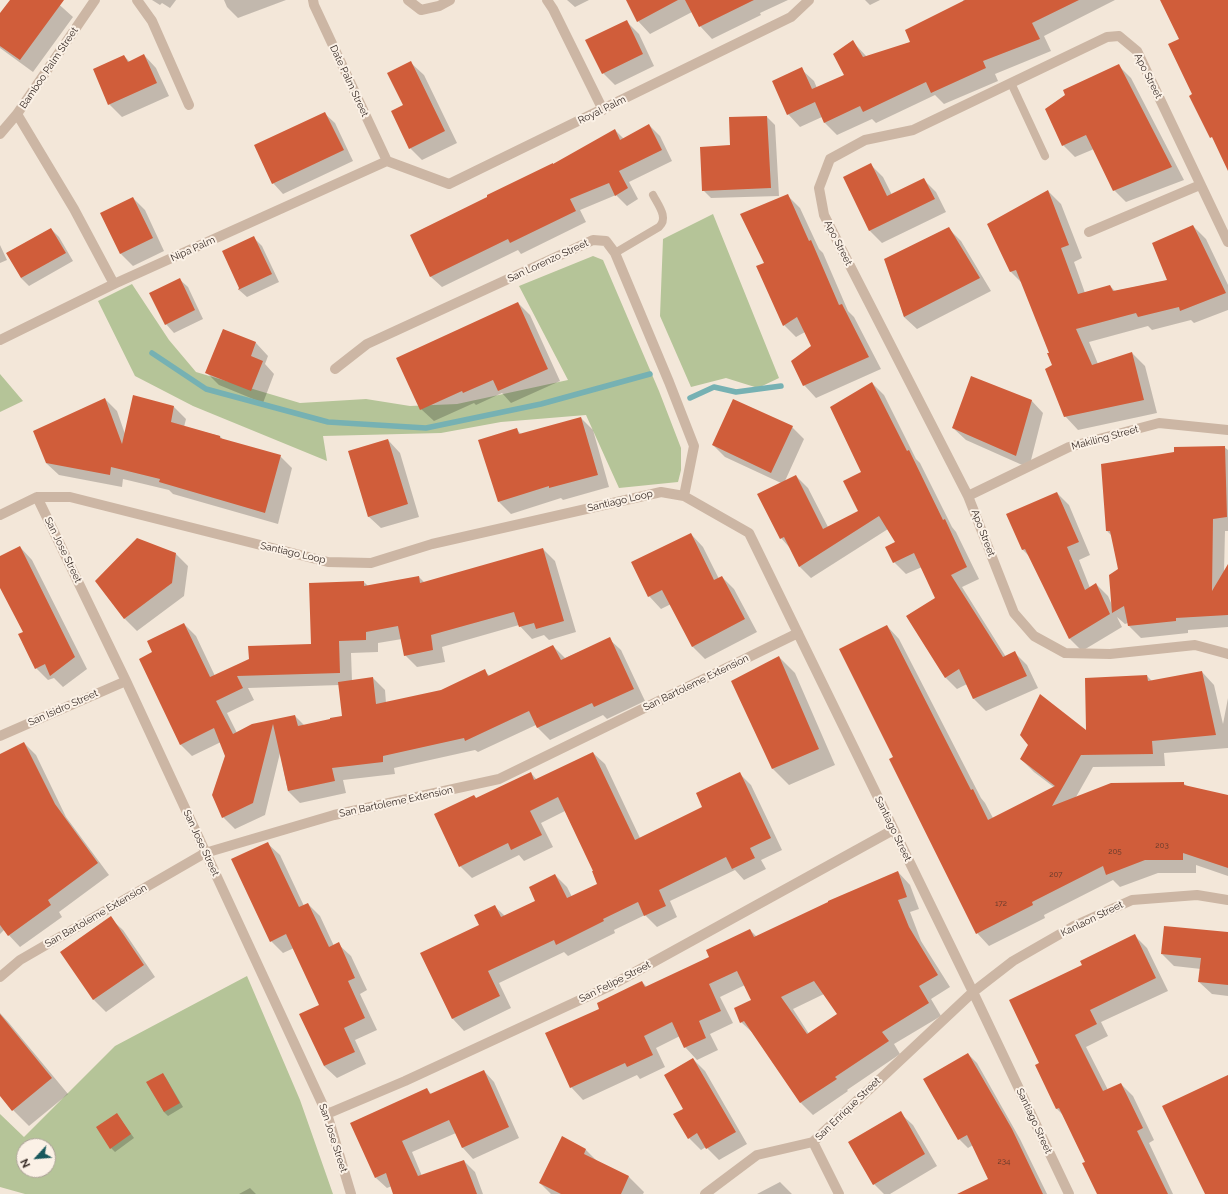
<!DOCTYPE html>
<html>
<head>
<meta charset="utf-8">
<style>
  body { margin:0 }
  #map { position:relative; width:1228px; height:1194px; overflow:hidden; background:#f3e7d9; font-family:Raleway,sans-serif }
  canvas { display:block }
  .north { position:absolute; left:16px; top:1138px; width:40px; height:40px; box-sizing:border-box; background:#fbf1e6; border:1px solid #ada299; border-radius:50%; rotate:244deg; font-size:11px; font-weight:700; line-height:16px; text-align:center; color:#372b26 }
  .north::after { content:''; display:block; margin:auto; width:14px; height:18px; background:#18585c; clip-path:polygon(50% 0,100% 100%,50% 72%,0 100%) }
</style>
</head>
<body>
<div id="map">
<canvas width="1228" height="1194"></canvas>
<div class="north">N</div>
</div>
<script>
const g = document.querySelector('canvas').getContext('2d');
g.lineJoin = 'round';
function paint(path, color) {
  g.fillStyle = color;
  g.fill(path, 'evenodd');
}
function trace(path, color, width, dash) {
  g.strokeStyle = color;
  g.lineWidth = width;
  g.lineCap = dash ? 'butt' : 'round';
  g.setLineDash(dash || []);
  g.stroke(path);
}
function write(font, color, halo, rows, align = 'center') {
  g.font = font + ' Raleway,sans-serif';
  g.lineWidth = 4;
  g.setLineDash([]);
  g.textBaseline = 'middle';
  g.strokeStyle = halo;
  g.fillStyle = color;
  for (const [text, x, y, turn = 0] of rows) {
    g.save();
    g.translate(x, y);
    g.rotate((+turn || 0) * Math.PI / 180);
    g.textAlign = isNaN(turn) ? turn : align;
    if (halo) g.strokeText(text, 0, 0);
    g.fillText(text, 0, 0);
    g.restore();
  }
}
const green = new Path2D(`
  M713 214 779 378 758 388 726 378 691 387 660 316 663 239Z
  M593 256 603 260 659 391 681 448V470L678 482 619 488 586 415 501 422 441 433 323 436 327 461 193 406 135 376 98 301 132 284 169 340 196 372 300 403 366 399 410 406 457 404 568 380 519 286Z
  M0 374 23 401 0 412Z
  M247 976 300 1100 333 1194H25L0 1187V1114L24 1137 115 1046ZM24 1146H48V1170H24Z`);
const shadow = new Path2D(`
  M11 0H54L73 17 33 72 0 48V15Z
  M152 0H176L170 8 162 3 160 5Z
  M224 0H286L238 18 227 7Z
  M567 0H589L575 7Z
  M627 0H788L760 13 761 15 712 39 700 26 692 12 650 34 638 21Z
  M865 0H880L870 5Z
  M963 0H1115L1044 36 1051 51 995 74 998 81 944 104 935 95 876 123 872 119 837 135 825 123 822 117 800 127 788 114 801 69 814 81 817 88 845 75 853 42 867 57 911 42 964 2Z
  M626 21 639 34 654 66 615 85 603 73Z
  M144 55 156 68 169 96 122 117 109 104 94 69 124 56 130 62Z
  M411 63 424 75 457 143 422 160 410 148 404 106Z
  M1119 66 1131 78 1184 180 1126 202 1114 190 1094 149 1075 157 1063 145Z
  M324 113 335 123 353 161 283 194 273 183Z
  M767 117 775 125 779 196 711 198 703 190 731 146 730 118Z
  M649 125 660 136 672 161 629 182 638 199 627 206 616 195 580 210 586 222 521 254 518 250 442 287 431 277 411 235 554 165 615 130 624 139Z
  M871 165 883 177 892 195 924 180 936 192 946 212 882 243 870 231 845 177Z
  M1048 191 1061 204 1082 258 1074 262 1085 293 1110 286 1115 291 1169 280 1193 226 1206 239 1228 285V310L1194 323 1191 320 1152 330 1148 326 1089 342 1098 364 1132 353 1145 366 1157 413 1078 430 1065 416 1050 353 1023 284 1011 272 989 224Z
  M788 196 800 208 819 249 823 253 848 311 854 317 881 369 816 398 804 385 813 346 805 332 796 337 784 325Z
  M133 198 145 210 164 251 133 266 121 254 101 214Z
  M948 228 961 241 991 291 917 329 904 317 885 259Z
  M51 229 59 237 73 261 29 286 21 278Z
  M254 238 262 246 279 282 247 297 239 290Z
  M0 245 7 260 0 263Z
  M179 279 188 287 203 319 174 333 166 324Z
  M518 303 530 315 560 381 511 403 502 393 476 405 474 403 434 421 421 409Z
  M223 330 256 343 268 356 265 364 274 374 263 403 219 385 207 373Z
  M872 383 884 395 916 459 920 463 952 527 956 532 979 579 962 587 1006 657 1015 653 1027 665 1038 688 986 711 974 699 967 684 957 689 945 677 937 599 922 567 906 574 894 562 896 542 888 529 811 578 799 566 790 548 781 538V483L725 457 713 445 792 427 804 439 785 481 796 476 808 488 828 527 860 511 862 473Z
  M134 397 174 407 186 419 184 427 220 436 224 441 280 456 292 468 278 524 173 494 169 490 123 479 122 487 59 475 46 463 105 399 117 411 125 434Z
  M1031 400 1043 413 1029 468 966 440 953 428Z
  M581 418 593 430 609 487 563 500 561 498 511 514 499 502 516 429 522 435Z
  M388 440 400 453 419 517 381 528 368 516Z
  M1224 447 1228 450V531H1225L1224 572 1228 566V627L1188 630V633L1141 638 1129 626 1128 623 1125 624 1117 617 1122 627 1082 651 1070 639 1031 558 1022 549 1057 493 1069 505 1090 555 1079 560 1090 588 1096 584 1108 596 1112 605 1119 570 1112 536 1107 531Z
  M691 534 703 547 719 579 722 577 734 589 757 632 705 659 693 647 671 604 661 609 649 596 633 563Z
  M20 547 32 560 87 669 63 687 54 678 48 680 36 668 25 633 0 585V557Z
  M543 549 555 561 576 632 549 640 544 635 532 639 519 625 442 647 445 662 417 667 405 655 402 639 378 643V652L351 653 352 681 373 678 385 690 386 703 441 691 484 671 490 676 553 646 565 658 609 639 621 650 645 701 607 719 603 715 550 740 538 728 536 725 478 752 475 750 394 768 395 774 343 780 346 793 300 803 288 791 280 753 265 815 235 829 223 817 226 755 221 742 192 756 180 744 154 653 184 624 196 636 215 676 312 645 364 582 368 586 419 577 425 583ZM340 685 344 717 305 726 295 716 237 733 227 713 254 700 248 688Z
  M176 554 188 566 184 596 137 631 125 619 96 581Z
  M887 626 899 639 981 798 985 803 993 818 1055 788 1034 772 1021 759 1087 732 1147 676 1152 681 1202 672 1214 685 1223 724 1228 698V748L1164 753 1165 766 1093 767 1076 797 1183 783 1188 787 1228 796V876L1196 865V873H1158L1120 887 1113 880 1044 915 1045 918 989 946 977 933 894 757Z
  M779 657 795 673 835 765 789 785 773 769Z
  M24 743 36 755 66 817 109 875 59 912 62 917 20 947 4 930 0 934V755Z
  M593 753 605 764 640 838 704 808 739 773 751 785 782 850 761 860 766 869 744 880 735 870 670 901 677 917 657 927 645 915 614 930 615 933 568 956 564 952 499 983 511 1008 464 1031 453 1019 422 954 480 926 494 906 505 916 536 901 555 875 567 887 572 897 599 884 594 871 565 811 541 823 553 847 524 861 519 855 472 878 460 866 477 799 531 773 537 780Z
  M267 843 280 855 304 906 308 904 320 916 334 946 338 944 351 956 367 990 360 994 377 1030 355 1040 366 1064 337 1078 324 1066 320 1005 294 948 283 953 271 941Z
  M898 872 910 885 919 909 910 912 921 941 950 987 931 999 941 1016 894 1044 900 1054 847 1090 848 1091 813 1115 801 1103 754 1034 741 1022 752 1000 745 985 720 997 733 1023 710 1034 718 1050 697 1060 685 1047 680 1036 656 1048 665 1067 640 1079 637 1075 583 1100 571 1087 601 1009 642 982 647 987 711 957 750 930 757 937ZM824 994 838 1014 809 1034 793 1009Z
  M110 918 123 930 155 977 106 1012 94 1000 61 952Z
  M1228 933V996L1212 994 1199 982 1201 969 1174 966 1162 954Z
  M1135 936 1147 948 1168 991 1101 1022 1108 1036 1086 1047 1108 1090 1121 1084 1133 1096 1154 1140 1149 1143 1173 1194H1099L1086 1163 1063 1115 1057 1109 1036 1065 1041 1063 1083 966Z
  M0 1013 9 1023 68 1094 29 1126 13 1110 0 1095Z
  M968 1054 977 1063 1020 1139 1047 1194H961L990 1179 973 1145 968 1148 959 1139Z
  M693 1059 705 1071 747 1144 719 1160 706 1147 701 1150 689 1138 685 1109Z
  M484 1071 494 1082 519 1138 473 1159 463 1148 456 1133 412 1152 422 1176 464 1161 475 1172 483 1194H395L392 1186 387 1188 376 1178 427 1089 432 1095Z
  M163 1074 166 1078 183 1107 168 1116 164 1112 148 1082Z
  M900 1113 913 1125 937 1166 890 1194H884L874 1184Z
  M117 1114 134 1138 115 1152 111 1148Z
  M562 1138 586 1150 598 1162 629 1177 644 1192 643 1194H551L540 1183Z
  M780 1182 792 1194H757Z
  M250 1188 256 1194H239Z`);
const stream = new Path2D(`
  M152 353 206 389 328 422 426 428 541 404 650 374
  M690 398 714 387 736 392 781 386`);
const building = new Path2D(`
  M10 0H64L20 60 0 46V13Z
  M626 0H678L637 22Z
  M685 0H754L699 27Z
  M965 0H1079L1032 23 1040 39 983 61 986 68 931 93 926 82 863 112 860 106 824 123 815 102 787 115 772 81 802 67 812 89 844 75 833 54 853 40 863 57 910 42 905 30Z
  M1160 0H1228V171L1212 137 1210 138 1189 96 1192 94 1168 44 1179 39Z
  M627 20 643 54 602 74 585 40Z
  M144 54 157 83 108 105 93 69 124 55 128 62Z
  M411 61 445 131 409 149 391 111 403 105 387 73Z
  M1119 64 1172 167 1113 191 1086 135 1062 146 1045 109 1065 95 1063 90Z
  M325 112 344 150 272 184 254 145Z
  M767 116 771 188 702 191 700 147 730 145 729 117Z
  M649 124 662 150 619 171 628 188 615 196 609 183 570 199 576 211 510 243 508 239 430 277 410 235 487 197V195L553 163V164L615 129 620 140Z
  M871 163 887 196 924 178 935 199 869 231 843 177Z
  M1048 190 1069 245 1061 248 1078 294 1110 285 1113 291 1167 280 1152 243 1193 225 1226 293 1180 311 1179 307 1138 317 1136 313 1076 329 1092 365 1132 352 1144 400 1064 417 1045 369 1052 365 1047 353H1049L1016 270 1010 272 987 224Z
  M788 194 809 241 811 240 839 305 842 304 869 357 803 386 791 361 811 346 797 317 783 326 756 266 764 263 740 214Z
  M133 197 153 238 120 254 100 213Z
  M949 227 980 278 904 317 884 259Z
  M51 228 66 253 21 278 6 253Z
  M254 236 272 274 238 290 239 288 222 251Z
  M180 278 195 310 165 325 149 293Z
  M518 302 548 369 498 391 493 380 463 393 462 391 420 410 396 358Z
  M223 329 256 342 251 356 263 361 251 391 205 373Z
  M971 376 1032 400 1016 456 952 428Z
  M872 382 907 451 909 450 943 520 945 519 967 567 951 575 1003 657 1015 651 1027 676 973 699 959 669 945 678 906 616 935 598 914 553 893 563 885 547 895 542 879 516 799 567 784 537 780 539 757 494 796 475 823 529 858 511 843 481 861 472 830 407Z
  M133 395 174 406 171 422 220 436V438L281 455 265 513 159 482 160 479 111 467 110 475 46 463 33 431 105 398 122 444Z
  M733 399 793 426 771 473 712 445Z
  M581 417 598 475 549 488V486L498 502 478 440 517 428 519 434Z
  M388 439 408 504 368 517 348 451Z
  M1225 446 1227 517 1213 519 1212 591 1228 564V615L1176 618V621L1128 626 1124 606 1112 613 1109 575 1118 569 1110 531H1106L1101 464 1174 452V447Z
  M1057 492 1079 542 1067 547 1085 590 1096 583 1110 614 1069 639 1025 549 1022 550 1006 514Z
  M691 533 714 580 722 576 745 619 692 647 662 590 648 597 631 562Z
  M137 538 176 553 172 583 124 619 95 581Z
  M20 546 75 657 50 676 45 664 35 669 18 634 23 632 0 588V556Z
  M543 548 564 621 536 629 534 623 519 627 514 612 431 635 433 650 404 656 398 626 366 632V640L339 641 340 673 237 676 243 688 216 701 233 734 252 724 295 715 298 726 330 719V718L342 716 338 682 373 677 376 704 441 690 485 669 488 676 553 645 561 660 610 637 634 689 594 707 592 703 537 728 529 711 465 741 464 738 383 756V762L332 768 335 781 288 791 273 724 253 803 222 818 212 795 225 756 214 728 180 745 139 659 152 652 147 641 184 623 210 677 249 659 248 646 311 644 309 583 364 581V586L419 576 420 583Z
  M887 625 971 790 973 789 988 820 1055 786 1020 759 1028 745 1020 735 1040 694 1086 730 1085 678 1147 675 1148 681 1202 671 1216 735 1152 741 1153 754 1081 755 1052 806 1111 783 1184 782V785L1228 795V868L1183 853V860H1145L1106 875 1103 866 1032 902 1033 905 976 934 889 759 893 757 839 649Z
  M779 656 819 749 772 769 731 681Z
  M24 742 55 804 98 863 48 900 51 905 8 936 0 925V754Z
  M593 752 635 840 702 807 696 793 740 772 771 838 750 848 755 858 732 869 726 857 659 890 666 906 644 916 638 902 603 919 604 921 556 945 554 940 488 971 500 996 452 1019 420 953 479 925 474 915 495 905 501 917 535 901 529 887 555 874 567 898 597 884 592 871H593L558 797 530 811 542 835 511 850 508 843 459 867 434 814 474 795 476 798 531 772 534 780Z
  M268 842 299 907 308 903 329 947 339 942 355 978 348 981 365 1018 344 1028 355 1052 324 1066 299 1014 319 1005 286 934 270 942 231 859Z
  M898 871 907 897 898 900 909 927 938 975 919 986 929 1003 882 1032 889 1041 835 1077 837 1079 800 1103 744 1021 740 1023 734 1008 751 1000 737 971 709 984 721 1011 699 1021 706 1038 684 1048 672 1022 644 1036 653 1055 627 1067 625 1063 570 1088 545 1033 599 1009 597 1003 642 981 645 987 709 957 706 950 750 929 754 937 828 902V901ZM814 981 837 1014 807 1034 781 997Z
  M111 916 144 965 93 1000 60 952Z
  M1164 926 1228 932V985L1198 982 1201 958 1161 954Z
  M1135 934 1156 978 1090 1010 1097 1024 1075 1035 1103 1091 1121 1083 1143 1128 1137 1131 1168 1194H1097L1082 1163 1085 1162 1059 1108 1056 1109 1035 1065 1039 1063 1009 1000 1082 965 1080 961Z
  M0 1014 52 1078 12 1111 0 1096Z
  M968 1053 1012 1129 1043 1194H957L988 1179 967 1135 958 1140 923 1079Z
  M693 1058 736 1132 706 1149 697 1133 688 1139 673 1114 683 1109 664 1075Z
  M484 1070 509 1127 462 1148 449 1120 402 1141 418 1176 464 1160 477 1194H393L386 1173 375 1178 350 1123 427 1088 430 1094Z
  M163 1073 180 1103 164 1112 146 1082Z
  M1228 1075V1194H1205L1162 1106Z
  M901 1111 925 1154 873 1185 848 1142Z
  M117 1113 131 1134 110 1149 96 1127Z
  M562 1136 586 1149 584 1154 629 1176 621 1194H561L539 1183Z`);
const lane = new Path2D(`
  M1011 83 1045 156
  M615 253 659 227C669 218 658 205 653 195`);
const street = new Path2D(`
  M137 0 152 21 189 105
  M313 0 314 5 387 161
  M408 0 421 10 439 6 450 0
  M547 0 553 9 603 110
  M17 114 74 209 114 284
  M0 134 17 114 95 0
  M387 161 449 184 791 17 809 0
  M1089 232 1200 185
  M1228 242 1137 51 1119 36 1107 37 913 130 865 140 830 159 819 188 824 215 968 496 1014 613 1034 636 1065 653 1110 654 1195 645 1228 654
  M0 340 114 284 387 161
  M335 369 367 344 593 240 606 241 615 253 669 382 694 446 684 496
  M968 496 1069 447 1159 423 1228 430
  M37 497 126 681 327 1114 351 1194
  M0 515 37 497H70L328 562 371 563 432 544 661 492 684 496 749 533 973 992 1069 1194
  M0 736 126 681
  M0 977 20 960 205 853 334 815 499 779 798 633
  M327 1114 405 1081 608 987 893 830
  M813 1142 839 1194
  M705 1194 757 1155 813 1142 973 992 1013 961 1074 926 1132 900 1197 895 1228 900`);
const numberNames = [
  ["203",1162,846],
  ["205",1115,852],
  ["207",1056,875],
  ["172",1001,904],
  ["234",1004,1162]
];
const streetNames = [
  ["Bamboo Palm Street",49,68,-56],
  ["Apo Street",1148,76,63],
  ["Date Palm Street",349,81,65],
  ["Royal Palm",602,110,-26],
  ["Apo Street",838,243,63],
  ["Nipa Palm",193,249,-24],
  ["San Lorenzo Street",548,261,-25],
  ["Makiling Street",1105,438,-15],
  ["Santiago Loop",620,501,-13],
  ["Apo Street",983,533,69],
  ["San Jose Street",63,550,64],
  ["Santiago Loop",293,553,13],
  ["San Bartoleme Extension",696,683,-26],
  ["San Isidro Street",63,708,-24],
  ["San Bartoleme Extension",396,802,-12],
  ["Santiago Street",893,829,64],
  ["San Jose Street",201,843,65],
  ["San Bartoleme Extension",96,916,-30],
  ["Kanlaon Street",1092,919,-26],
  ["San Felipe Street",615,982,-27],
  ["San Enrique Street",848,1109,-44],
  ["Santiago Street",1034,1121,65],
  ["San Jose Street",333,1138,72]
];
paint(green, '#b5c498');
paint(shadow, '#0003');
trace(stream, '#76b1b3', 5.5);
paint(building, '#d05d3a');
trace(lane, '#ccb6a4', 8);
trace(street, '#ccb6a4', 10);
write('8px', '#5d382b', null, numberNames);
write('10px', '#372b26', '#fbf1e6', streetNames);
</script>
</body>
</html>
